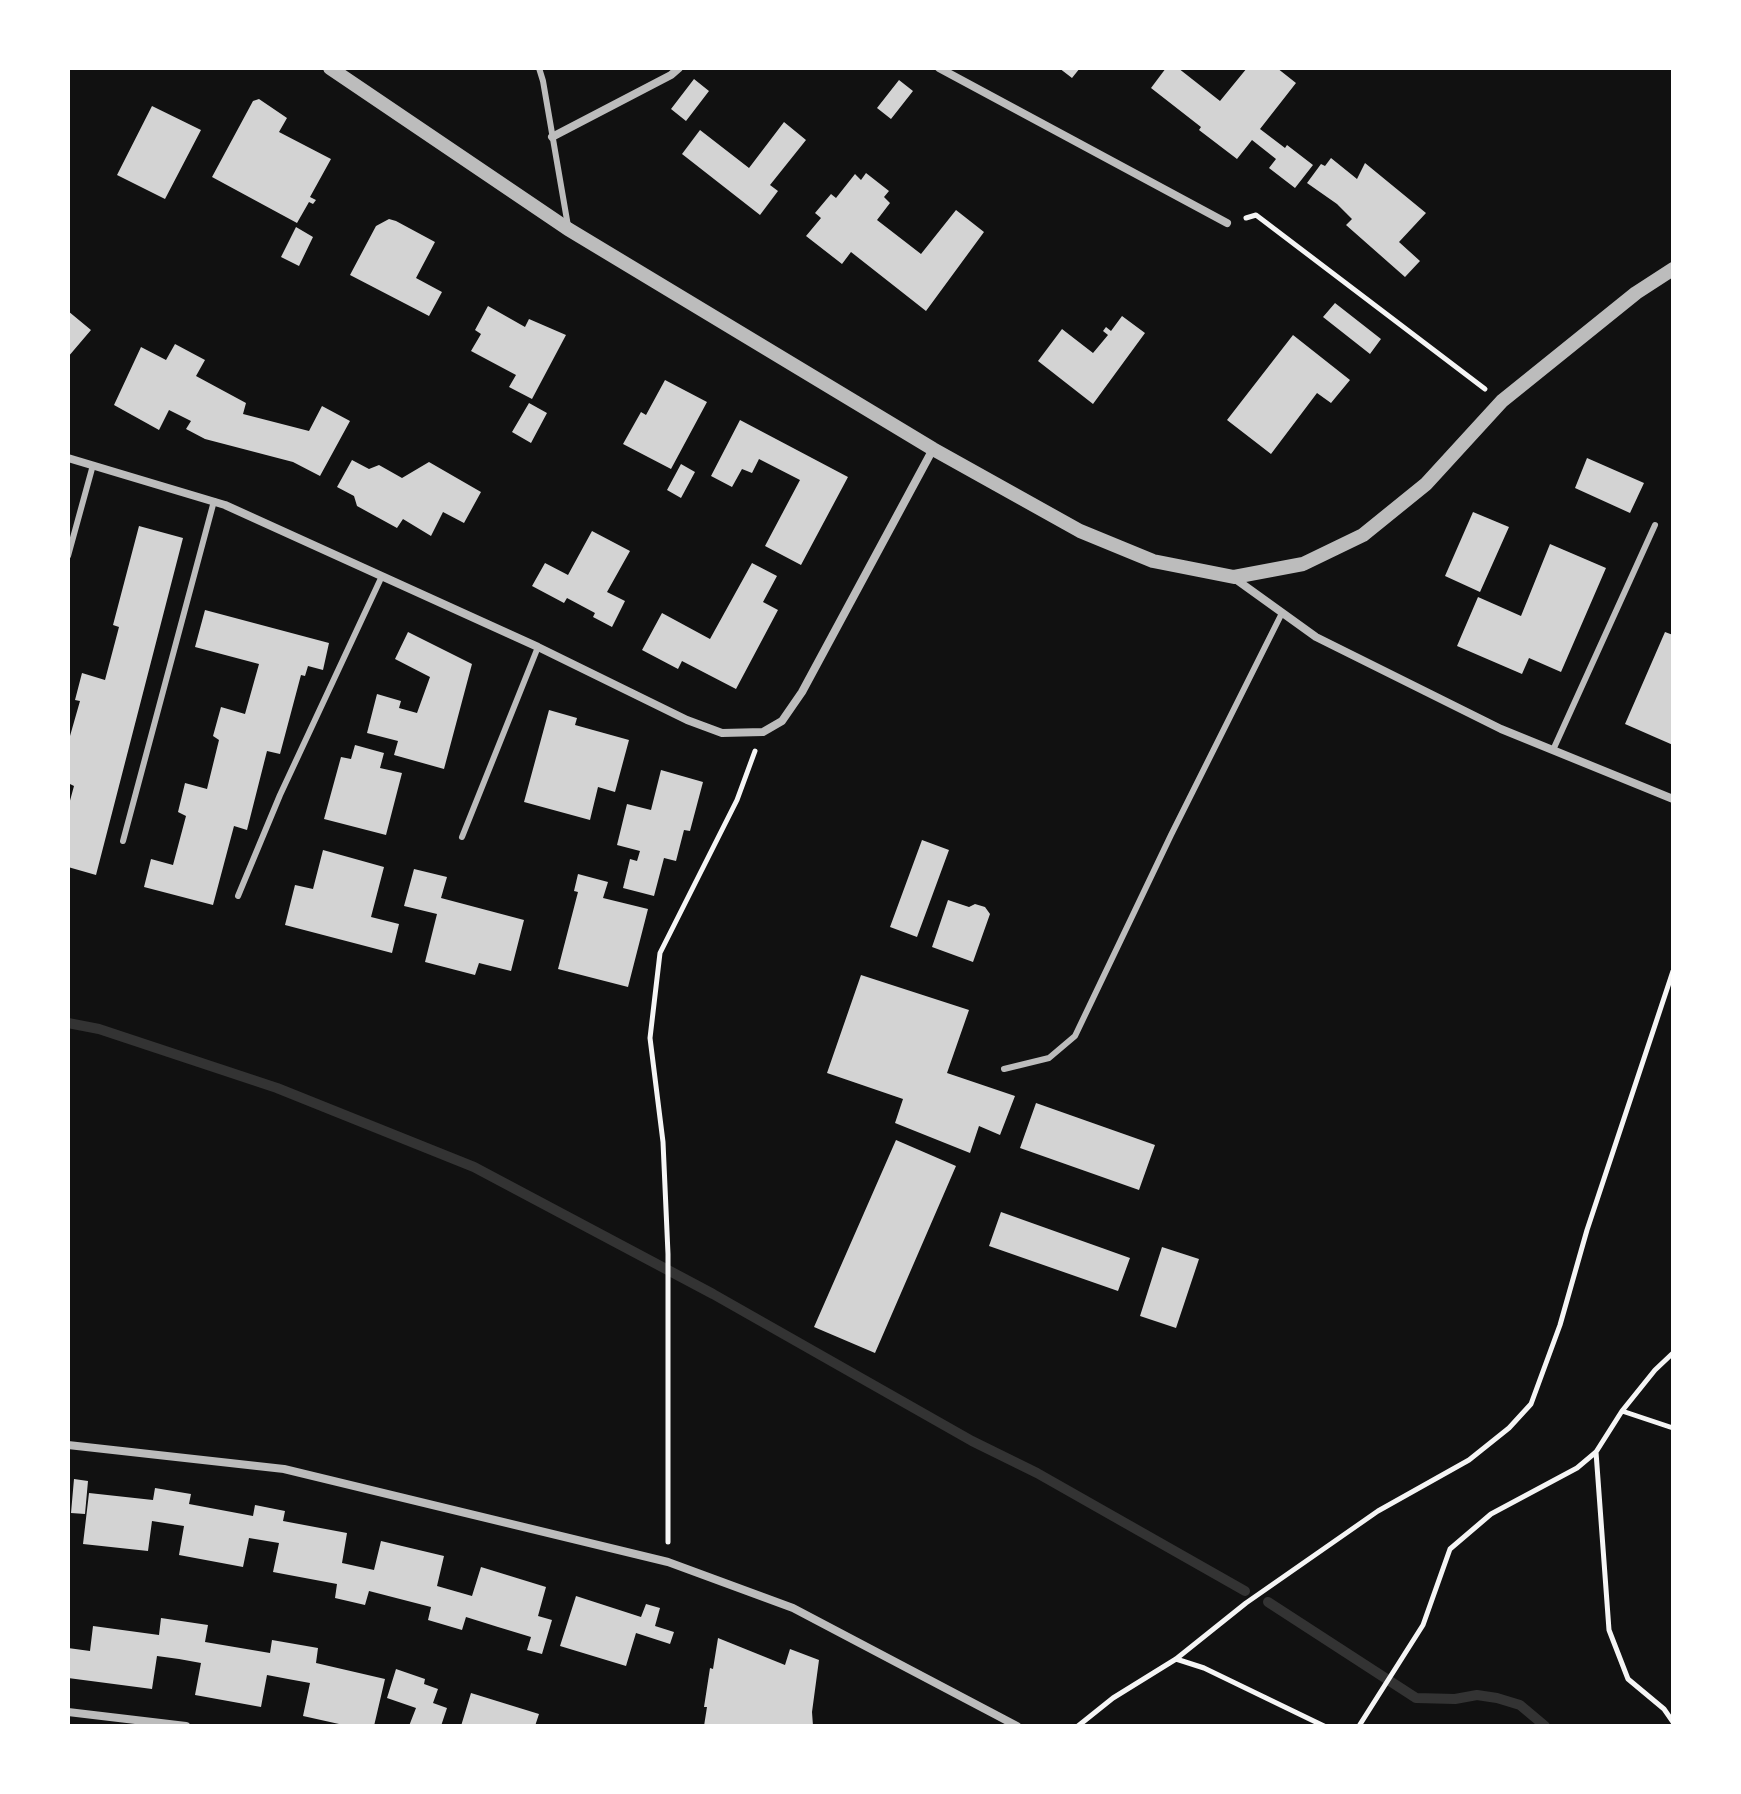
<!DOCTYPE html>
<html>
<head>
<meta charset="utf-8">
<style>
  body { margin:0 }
  #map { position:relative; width:1741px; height:1794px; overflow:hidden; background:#111; font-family:Jost,sans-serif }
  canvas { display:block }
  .frame { position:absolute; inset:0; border:70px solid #fff; pointer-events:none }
</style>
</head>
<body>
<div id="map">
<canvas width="1741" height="1794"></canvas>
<div class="frame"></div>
</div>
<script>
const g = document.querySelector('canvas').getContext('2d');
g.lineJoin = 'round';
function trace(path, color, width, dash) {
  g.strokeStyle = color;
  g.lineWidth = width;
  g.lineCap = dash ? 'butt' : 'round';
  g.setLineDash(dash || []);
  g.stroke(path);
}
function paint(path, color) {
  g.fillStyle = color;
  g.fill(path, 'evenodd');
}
const stream = new Path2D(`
  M68 1023 99 1029 277 1088 474 1167 713 1294 972 1441 1037 1473 1245 1591
  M1268 1602 1416 1698 1455 1699 1477 1695 1497 1698 1520 1705 1545 1726`);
const building = new Path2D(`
  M1059 68H1080L1072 78Z
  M1166 68H1178L1220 101 1247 68H1277L1296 83 1260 129 1285 148 1287 145 1313 165 1295 188 1269 168 1276 159 1252 140 1237 159 1199 130 1201 127 1151 88Z
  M694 79 709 91 686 121 671 109Z
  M899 80 913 91 891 119 877 108Z
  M259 99 287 118 279 132 331 159 310 197 316 200 313 204 309 202 297 223 212 177 253 101Z
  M152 106 201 130 165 199 117 175Z
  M784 122 806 140 770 185 778 191 760 215 682 154 700 130 749 168Z
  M1331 158 1357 179 1365 163 1426 213 1399 242 1420 261 1405 277 1346 225 1352 219 1337 204 1307 183 1321 164 1325 166Z
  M866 173 889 191 884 197 890 203 877 220 921 254 956 210 984 232 926 311 851 252 842 264 806 236 821 218 815 213 831 194 836 198 855 174 861 180Z
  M389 219 396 221 435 242 416 278 442 292 429 316 350 275 376 226Z
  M296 227 313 237 299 266 281 257Z
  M1335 303 1381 339 1370 354 1323 317Z
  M488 306 525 327 529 319 566 335 532 399 509 387 516 375 471 351 481 334 475 330Z
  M68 311 91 330 68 357Z
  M1122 316 1145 333 1093 404 1038 361 1062 329 1093 353 1108 335 1103 331 1106 327 1111 331Z
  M1293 335 1350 380 1331 403 1317 393 1271 454 1227 420Z
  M175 344 205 360 196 376 246 403 243 414 309 431 322 406 350 421 320 476 293 462 205 439 186 429 191 421 169 410 159 430 114 405 141 347 166 360Z
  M665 380 707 402 671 469 623 444 641 412 646 415Z
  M529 403 547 413 531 443 512 432Z
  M740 420 848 477 801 565 765 546 800 480 759 459 752 473 742 469 732 487 711 476Z
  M1587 458 1644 483 1630 513 1575 488Z
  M352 460 369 469 379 465 402 478 429 462 481 492 464 523 443 512 431 536 403 519 397 528 357 506 354 496 337 487Z
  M681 464 695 472 681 498 667 490Z
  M1473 512 1509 527 1480 592 1445 576Z
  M139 526 183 538 96 875 68 867V808L74 786 68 783V743L80 701 75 700 82 673 105 680 119 627 113 625Z
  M592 531 630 551 607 592 625 601 612 627 593 617 595 613 567 598 564 603 532 586 545 563 568 575Z
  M1550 544 1606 568 1561 672 1529 658 1522 674 1457 646 1478 597 1521 616Z
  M752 563 777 576 763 602 778 610 736 689 682 661 678 669 642 650 662 613 710 639Z
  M205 610 329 643 323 670 308 666 305 676 301 675 280 754 267 751 247 830 234 826 213 905 144 887 151 859 173 865 186 816 178 812 185 783 207 789 219 740 213 736 221 707 245 714 259 664 195 647Z
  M408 632 472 664 444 769 394 755 398 741 367 733 377 694 401 701 399 708 417 713 430 677 395 659Z
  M1665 632 1673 635V745L1625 724Z
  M549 710 577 718 575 725 629 740 615 792 598 787 590 820 524 802Z
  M355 745 384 753 380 768 402 773 386 835 324 819 341 757 351 759Z
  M661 770 703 782 690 831 684 830 676 861 664 858 654 896 623 888 630 859 637 861 640 851 617 845 627 804 651 810Z
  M922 840 949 850 917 937 890 927Z
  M323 850 384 867 371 917 399 924 392 953 285 925 295 885 313 889Z
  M414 869 447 877 441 898 524 920 511 971 479 963 475 975 425 962 437 914 404 906Z
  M578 874 608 882 603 898 648 909 628 987 558 969 578 892 574 891Z
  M948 900 969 907 975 904 985 907 990 914 973 962 932 947Z
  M861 975 969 1010 947 1073 1015 1096 1000 1135 979 1126 970 1153 895 1123 903 1099 827 1073Z
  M1036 1103 1155 1145 1139 1190 1020 1148Z
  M896 1140 956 1166 875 1353 814 1327Z
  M1001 1212 1130 1258 1118 1291 989 1246Z
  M1162 1247 1199 1259 1176 1328 1140 1316Z
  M74 1479 88 1481 85 1514 71 1513Z
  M155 1488 191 1494 189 1504 253 1516 255 1505 285 1511 283 1521 347 1533 342 1563 374 1570 381 1541 444 1556 437 1586 472 1596 481 1567 546 1587 538 1616 552 1620 542 1654 527 1650 531 1637 498 1627 466 1617 462 1630 428 1620 431 1607 369 1591 365 1605 335 1598 337 1584 273 1572 279 1543 249 1538 243 1567 179 1555 184 1526 152 1521 148 1551 83 1544 89 1493 153 1500Z
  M576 1596 641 1617 646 1604 660 1608 655 1626 674 1632 670 1644 636 1633 626 1666 560 1646Z
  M161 1618 208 1625 205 1642 270 1653 272 1640 318 1648 316 1663 385 1679 374 1726H348L303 1716 310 1683 288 1679 267 1675 261 1707 195 1695 201 1663 179 1659 157 1656 152 1689 68 1678V1648L90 1651 93 1626 159 1635Z
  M718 1638 785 1665 790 1649 819 1660 812 1712 813 1726H704L707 1707H704L710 1668 713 1669Z
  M396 1669 425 1679 424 1684 438 1689 433 1703 447 1708 441 1726H409L416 1708 387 1698Z
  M471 1693 539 1714 535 1726H461Z`);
const path = new Path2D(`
  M1246 218 1256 215 1485 389
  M1622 1411 1673 1428
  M1596 1452 1609 1630 1628 1679 1664 1709 1673 1722
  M668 1542V1254L663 1142 650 1038 660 953 737 800 755 751
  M1176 1659 1204 1668 1324 1726
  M1078 1726 1113 1698 1176 1659 1246 1603 1378 1511 1469 1460 1509 1428 1531 1404 1560 1325 1587 1230 1673 971
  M1359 1726 1423 1625 1450 1549 1491 1514 1577 1468 1596 1452 1622 1411 1655 1370 1673 1353`);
const service = new Path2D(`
  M539 68 543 81 568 226
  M68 556 93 465
  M1553 750 1655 525
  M462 837 538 647
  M123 841 214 501
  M238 896 280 795 382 576
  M1004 1069 1049 1058 1075 1036 1171 835 1282 613`);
const minor = new Path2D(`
  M939 68 1227 223
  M552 137 671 75 679 68
  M68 458 225 505 538 647 687 720 722 733 763 732 782 721 802 692 933 449
  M1234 578 1316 637 1501 729 1673 799
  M68 1445 284 1469 668 1562 793 1608 1017 1726
  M68 1712 186 1726`);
const tertiary = new Path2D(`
  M330 68 568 229 933 449 1080 531 1153 561 1234 577 1303 564 1363 535 1426 484 1502 401 1636 293 1673 269`);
trace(stream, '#333', 10);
paint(building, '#d3d3d3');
trace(path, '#f5f5f5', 5);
trace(service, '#bcbcbc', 6);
trace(minor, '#bcbcbc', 8);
trace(tertiary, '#bcbcbc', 14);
</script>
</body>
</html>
